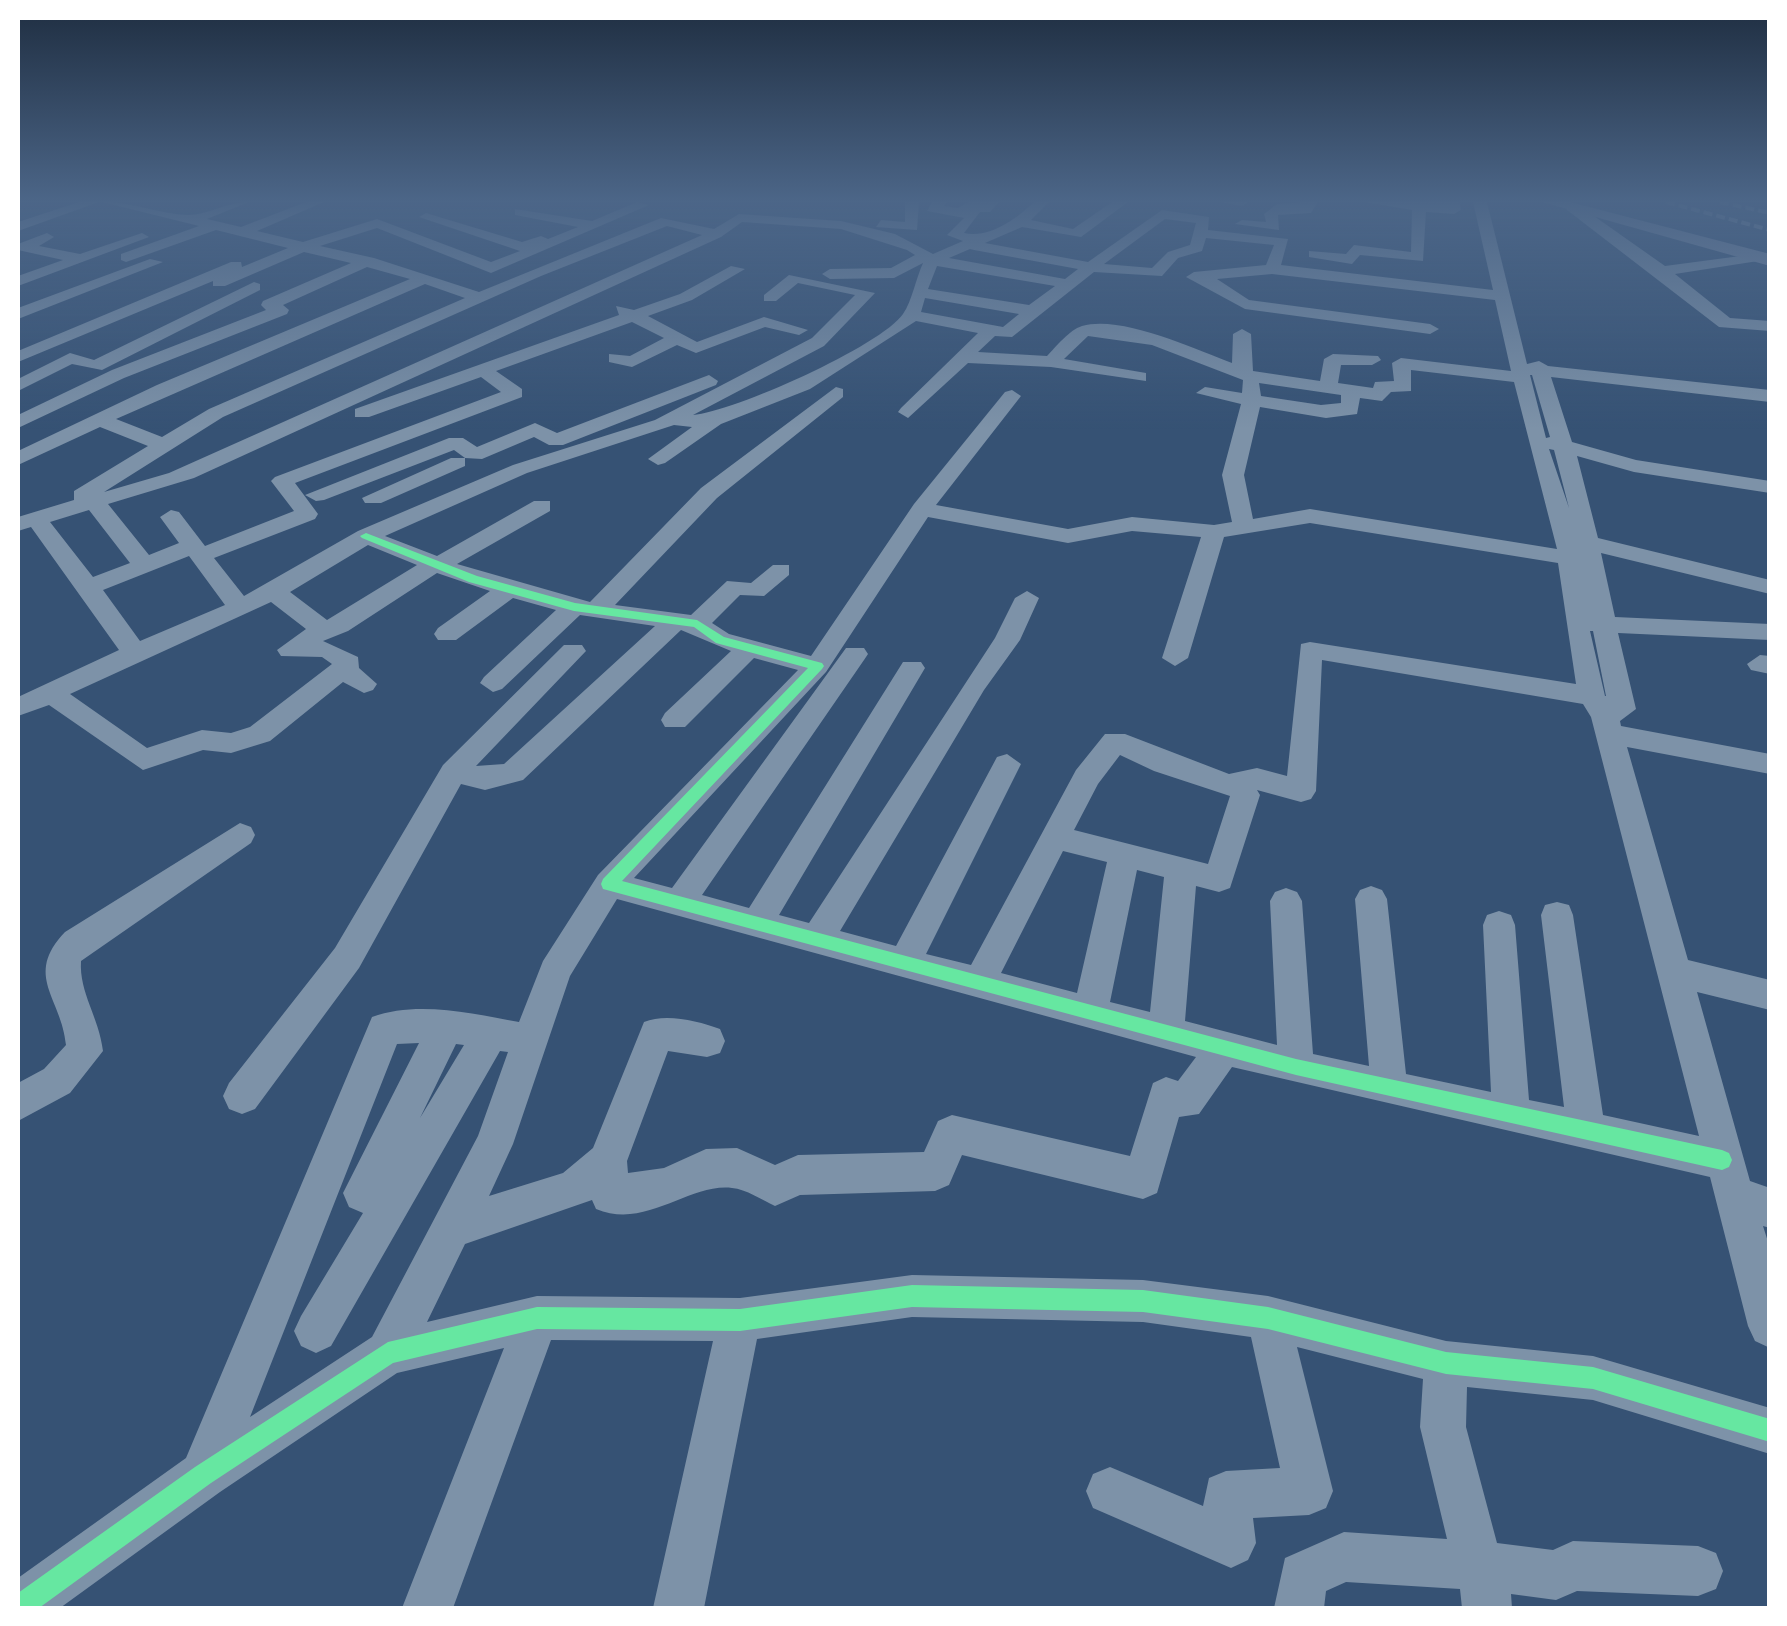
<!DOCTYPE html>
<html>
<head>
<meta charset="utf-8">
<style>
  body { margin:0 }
  #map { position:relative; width:1787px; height:1626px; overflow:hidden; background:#365274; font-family:Cabin,sans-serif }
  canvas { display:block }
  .frame { position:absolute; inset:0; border:20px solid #fff; pointer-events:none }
</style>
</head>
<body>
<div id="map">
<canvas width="1787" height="1626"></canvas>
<div class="frame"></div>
</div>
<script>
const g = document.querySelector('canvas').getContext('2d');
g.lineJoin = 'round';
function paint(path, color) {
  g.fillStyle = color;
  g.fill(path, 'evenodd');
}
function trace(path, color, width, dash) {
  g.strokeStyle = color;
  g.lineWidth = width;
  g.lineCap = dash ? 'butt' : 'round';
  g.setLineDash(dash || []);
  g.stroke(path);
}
const minor = new Path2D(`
  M79 202H99L18 231V222Z
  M102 202C132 201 158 214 188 215 207 215 227 202 249 202L207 219 241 227 306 202H324L257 231 303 242 377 219 491 262 520 251 419 217 426 213 522 242 541 236 548 239 578 227 515 215V209L592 221 637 202 649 205 491 273 377 228 320 246 374 258 479 292 661 218 714 229 739 214 841 221 895 234 933 254 963 241 947 235 964 218 927 211 932 202H947L944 206 958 208 968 202H999L990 212H980L964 233C990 239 1017 218 1034 202H1049L1031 220 1073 229 1112 202H1128L1081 237 1022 227 985 243 1088 262 1162 210 1209 217 1208 230 1288 239 1281 265 1493 290 1473 202H1487L1527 364 1539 361 1548 366 1770 390V402L1551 377 1572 442 1636 460 1770 481V493L1634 472 1577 456 1598 538 1770 580V594L1601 553 1615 617 1770 624V640L1618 633 1636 709 1620 721 1621 726 1770 754V774L1627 747 1688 960 1770 980V1010L1697 992 1750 1181 1770 1188V1228L1763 1226 1770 1248V1348L1755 1341 1748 1326 1710 1177 1232 1067 1199 1114 1179 1117 1157 1193 1143 1199 962 1155 949 1185 935 1191 800 1195 775 1206C762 1200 746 1189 732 1188 688 1183 647 1230 596 1209L592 1200 465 1244 427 1322 537 1296 740 1298 912 1275 1143 1280 1268 1296 1446 1341 1593 1356 1770 1408V1454L1593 1400 1467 1387 1466 1427 1497 1543 1553 1550 1573 1541 1698 1546 1716 1553 1723 1571 1716 1589 1698 1596 1577 1591 1556 1600 1511 1594 1512 1608H1462L1460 1589 1346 1582 1326 1591 1324 1608H1274L1285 1558 1344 1532 1447 1539 1420 1427 1423 1379 1297 1347 1333 1491 1326 1508 1309 1515 1253 1518 1256 1543 1248 1560 1231 1568 1093 1508 1086 1491 1093 1474 1110 1467 1203 1506 1209 1478 1226 1471 1280 1468 1251 1337 1143 1322 912 1317 757 1339 704 1608H653L713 1341 551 1340 453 1608H402L504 1348 397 1373 220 1492 60 1608H18V1578L186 1458 372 1017C418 1000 474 1014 519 1022L543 961 598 875 798 670 754 658 685 727H665L661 720 665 713 731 651 681 630 523 780 485 790 461 784 359 968 255 1109 242 1114 229 1109 223 1096 229 1083 335 948 443 765 564 645H582L586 651 476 766 504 764 655 626 580 615 502 689 493 692 480 683 484 677 556 610 513 598 456 640H438L434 634 438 628 490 591 437 573 348 631 323 641 358 657 359 668 377 684 373 690 364 693 343 682 270 741 231 753 203 750 143 770 49 705 18 716V697L119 650 31 527 18 531V517L74 500V491L148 446 100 427 18 465V451L157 385 410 279 367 267 283 305 289 310 287 314 124 378 18 428V415L112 370 266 310 261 305 263 301 351 263 304 252 225 286H213V281L18 362V351L231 262H241L242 267 288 248 216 230 126 262 121 260V254L199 226ZM1165 219 1196 223 1190 245 1168 252 1152 268 1104 264ZM742 222 841 229 907 250 915 255 891 268 830 269 822 274 830 279 894 278 923 263C916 278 912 301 903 314 881 346 733 412 693 415L824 346 875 293 789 275 764 295V301H776L798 283 855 295 812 338 655 420 513 465 358 531 244 596 214 558 315 519 318 514 295 483 522 397V389L496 371 632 322 664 338 630 356 609 354V362L632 367 677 345 696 353 765 327 799 335 808 330 764 317 697 342 648 316 692 300 745 269 731 266 680 294 634 310 616 306 619 315 355 409V417H369L481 377 501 392 275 477 271 481 294 511 205 546 179 512 171 510 160 517 179 543 149 555 108 504 194 478 721 237ZM667 226 702 235 169 473 104 492 223 417 541 276ZM1206 238 1274 245 1266 265 1194 272 1186 277 1245 309 1430 334 1439 329 1430 324 1249 300 1217 279 1272 274 1495 300 1511 371 1401 358 1392 363 1394 381 1375 382 1373 388 1338 383 1341 365H1372L1381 360 1378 356 1333 354 1324 359 1320 381 1253 371 1251 334 1242 329 1233 334 1232 363C1194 349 1122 315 1082 326 1069 330 1056 347 1047 356L978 352 995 336 1012 337 1094 272 1162 276 1178 258 1202 251ZM970 249 974 250 1078 269 1065 279 949 258ZM937 266 1055 286 1029 305 928 289ZM425 284 465 298 209 409 162 437 116 419ZM925 298 1019 314 1003 327 921 312ZM916 321 978 333 901 408 898 412 908 418 968 363 1051 367 1146 381V373L1064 359 1088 336 1152 345 1243 380 1242 393 1205 387 1196 393 1241 404 1222 475 1232 522 1214 525 1132 517 1068 529 936 505 1021 396 1012 390 1005 392 914 504 811 656 729 634 712 623 740 595 764 596 789 575V565H773L751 583 727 581 691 615 615 605 717 498 843 397V389L836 387 701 488 590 602 457 564 550 511V501H534L437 556 385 536 527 473 674 425 692 427 648 459 658 465 665 463 721 424 810 389ZM1411 370 1514 382 1557 549 1310 509 1253 519 1244 475 1260 407 1326 418 1357 414 1360 398 1382 401 1391 392 1411 391ZM1530 375H1532L1550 437 1546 438ZM1259 383 1341 395V403L1321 405 1261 396ZM1549 449 1554 450 1569 508ZM89 510 130 563 93 577 50 522ZM928 517 1068 543 1132 531 1201 537 1162 658 1175 666 1188 658 1224 537 1310 523 1558 563 1576 684 1310 642 1301 644 1287 776 1257 768 1229 774 1125 734H1105L1076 770 971 965 926 954 1021 764 1007 754 997 757 896 946 840 931 984 690 1020 640 1039 598 1027 591 1015 598 995 638 809 923 779 915 925 668 921 662H903L749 908 702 895 864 660 868 654 864 648H846L672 888 634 878 826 672ZM368 545 417 565 327 620 290 592ZM189 556 225 605 140 641 103 590ZM271 602 306 629 277 650 281 656 322 657 332 664 250 727 231 733 202 730 147 748 70 694ZM1590 631H1593L1606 696H1605ZM1322 660 1583 704 1591 717 1699 1136 1603 1115 1573 915 1569 905 1557 902 1545 905 1541 915 1564 1107 1529 1100 1515 925 1511 915 1499 911 1487 915 1483 925 1491 1092 1406 1074 1387 899 1382 890 1371 886 1360 890 1355 899 1369 1066 1313 1054 1302 901 1297 892 1286 888 1275 892 1270 901 1277 1045 1185 1021 1196 886 1219 892 1230 888 1260 795 1257 790 1301 802 1311 799 1316 791ZM1120 755 1154 771 1230 796 1208 864 1074 830 1098 784ZM1063 851 1107 862 1077 993 1001 973ZM1137 870 1164 877 1150 1012 1110 1002ZM617 899 1196 1057 1178 1081 1166 1077 1153 1083 1130 1156 952 1115 938 1121 924 1152 798 1155 775 1165 737 1148 706 1149 664 1168 628 1173 627 1161 668 1051 707 1057 720 1053 725 1041 720 1029C698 1021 666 1013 644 1022L593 1148 563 1173 489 1196 513 1144 570 976ZM419 1043 343 1193 349 1207 363 1213 301 1316 294 1331 301 1346 316 1353 331 1346 500 1051 508 1052 478 1136 372 1337 250 1417 397 1044ZM456 1044 464 1045 420 1118Z
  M905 202H919L917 230 876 227 881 220 905 222Z
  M1220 202H1249L1242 206Z
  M1304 202H1318L1311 213 1278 215 1279 230 1235 224 1242 220 1266 222 1264 214 1277 204Z
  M1364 202H1460L1461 210 1454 214 1426 212 1423 261 1360 255 1352 264 1309 257V251L1346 254 1354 245 1411 252 1412 210Z
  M1567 204H1577L1665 266 1763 253 1766 256 1758 261 1675 274 1730 318 1770 321V331L1719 327 1567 210Z
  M47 233 54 237 39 246 80 254 142 233 149 237 18 286V276L63 260 18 250V244Z
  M150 259 163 262 18 319V308Z
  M254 282 260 284V290L102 370 72 364 18 391V379L70 353 94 360Z
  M709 375 718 381 716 385 563 445H549L534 437 482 459 465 458V466L381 503H365L362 498 451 458H465L454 450 324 500 316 501 305 495 449 438H463L477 447 535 423 557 433Z
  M1760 655 1770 656V674L1751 670 1747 664Z
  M240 823 251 827 255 835 251 843 81 961C79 993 99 1017 103 1051L70 1093 18 1121V1083L44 1069 66 1045C62 998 23 976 65 932Z`);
const major = new Path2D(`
  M1542 202H1570L1770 254V266Z`);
const rail = new Path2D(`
  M1666 202 1770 230
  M1720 202 1770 213`);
const cycleway = new Path2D(`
  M366 533 477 576 575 603 697 620 724 637 822 663 824 666 822 669 622 881 1296 1059 1722 1150 1729 1153 1732 1160 1729 1167 1722 1170 1296 1075 603 889 601 884 603 879 808 668 716 643 694 627 574 611 469 582 362 538 360 536Z
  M912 1285 1143 1290 1268 1307 1446 1352 1593 1367 1770 1419V1442L1593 1389 1446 1374 1268 1329 1143 1312 912 1307 740 1331 537 1329 393 1363 211 1483 39 1608H18V1593L195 1467 388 1342 537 1307 740 1309Z`);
paint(minor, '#7d92a8');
paint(major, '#7d8ea7');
trace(rail, '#7e92a7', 4, [9, 4]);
paint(cycleway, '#66e7a1');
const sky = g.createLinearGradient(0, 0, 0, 429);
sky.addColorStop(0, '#1e2d40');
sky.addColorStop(0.47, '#4c6688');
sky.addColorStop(1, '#4c668800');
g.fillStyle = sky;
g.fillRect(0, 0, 1787, 429);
</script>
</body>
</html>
